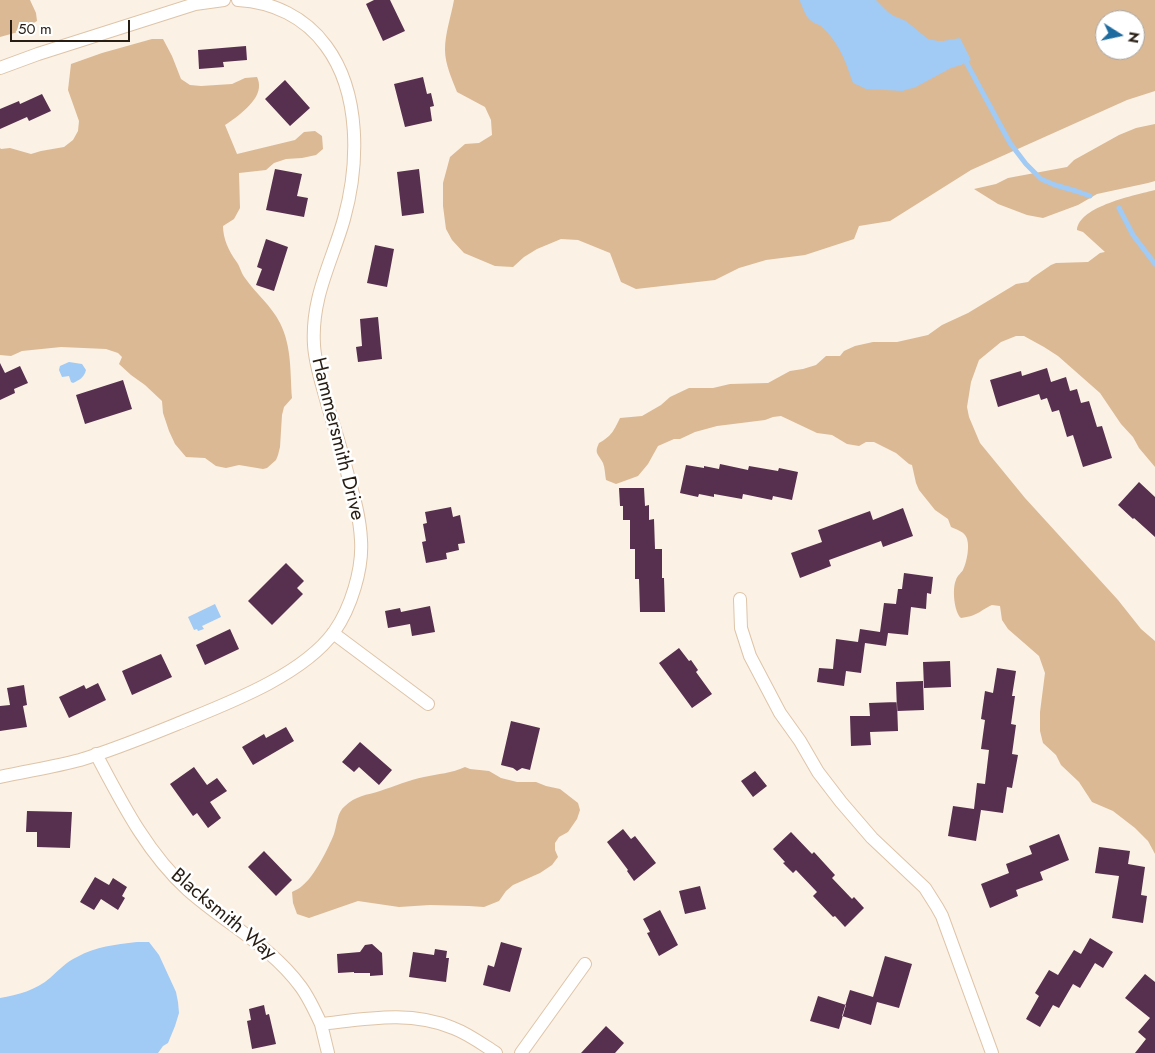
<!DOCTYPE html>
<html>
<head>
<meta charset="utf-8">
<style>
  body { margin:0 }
  #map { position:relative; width:1155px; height:1053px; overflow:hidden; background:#fbf1e5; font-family:Jost,sans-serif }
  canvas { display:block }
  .north { position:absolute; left:1095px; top:10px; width:50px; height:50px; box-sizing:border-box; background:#fff; border:1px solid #a9a5a1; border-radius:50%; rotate:100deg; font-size:14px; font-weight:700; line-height:20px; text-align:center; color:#271d13 }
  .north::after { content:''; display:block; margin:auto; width:18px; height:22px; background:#1e6c9f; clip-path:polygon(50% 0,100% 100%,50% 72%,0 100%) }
  .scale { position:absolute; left:10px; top:20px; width:120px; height:22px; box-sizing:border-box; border:2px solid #271d13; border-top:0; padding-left:6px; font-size:15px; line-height:18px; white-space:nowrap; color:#271d13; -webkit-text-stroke:4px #fff; paint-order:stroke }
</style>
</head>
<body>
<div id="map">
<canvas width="1155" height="1053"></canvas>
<div class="north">N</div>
<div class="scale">50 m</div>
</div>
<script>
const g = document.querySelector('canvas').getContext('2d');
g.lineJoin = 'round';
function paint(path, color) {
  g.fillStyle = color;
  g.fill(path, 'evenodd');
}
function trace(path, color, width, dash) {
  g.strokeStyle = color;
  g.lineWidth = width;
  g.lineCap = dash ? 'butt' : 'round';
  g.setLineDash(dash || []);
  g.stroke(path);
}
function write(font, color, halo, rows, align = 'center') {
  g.font = font + ' Jost,sans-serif';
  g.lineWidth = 5;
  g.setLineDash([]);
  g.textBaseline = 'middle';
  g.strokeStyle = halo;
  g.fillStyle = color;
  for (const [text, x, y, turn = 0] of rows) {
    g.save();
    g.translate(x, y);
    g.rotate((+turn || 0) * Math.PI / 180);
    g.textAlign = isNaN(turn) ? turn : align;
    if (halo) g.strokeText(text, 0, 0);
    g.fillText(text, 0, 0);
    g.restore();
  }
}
const green = new Path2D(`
  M0 0H30L36 13 37 21 18 32 0 37Z
  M454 0H1155V91L1127 100 971 170 890 221 859 226 854 239 805 255 766 260 739 268 715 280 636 289 621 282 610 253 578 240 561 239 537 249 524 257 513 267 495 266 464 253 452 240 446 229 443 206V183L450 157 465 144 479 143 492 135 491 120 485 107 457 92C452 79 445 64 445 50 445 33 451 17 454 0ZM1105 20H1135V50H1105Z
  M152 39H163L172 56 181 79 190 85 201 86 232 84 245 78 257 77C258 79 259 82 259 85 260 101 237 117 225 125L237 154 295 140 304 132 315 131 322 136 323 149 316 155 302 158 286 159 274 163 266 170 239 173 240 208 234 219 223 226C223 239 229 251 236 261 240 266 241 273 245 278 256 294 271 305 280 323 292 347 290 372 292 398L284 407 282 415 280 447 278 455 276 460 267 468 263 469 239 465 226 468 216 466 205 458 186 457 175 444 169 431 163 413 162 401 145 385 131 375 119 364 122 357 118 353 106 349 61 347 22 351 11 356 0 355V148L1 149 10 148 31 154 41 151 64 147 73 140 78 131 79 121 68 90 71 64 102 53Z
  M1155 124V181L1148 183 1097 194 1078 205 1043 218 1027 215 998 204 974 189 996 184 1008 178 1067 167 1074 160 1119 135 1136 128Z
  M1155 190V467L1139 448 1133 437 1121 424 1100 393 1058 356 1044 347 1024 336H1016L1001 342 979 360 971 382 967 407 969 417 980 443 1025 498 1118 600 1141 629 1155 641V854L1148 841 1135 828 1113 811 1092 802 1079 782 1061 765 1056 755 1043 743 1040 731V712L1045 673 1039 656 1008 629 1002 620 1000 606 992 605C979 611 978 616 961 618 954 612 952 588 956 580 957 576 961 573 963 570 967 562 971 542 965 535 962 531 955 529 951 527L948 519 935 510 919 490 916 483 912 465 909 464 896 453 874 442H866L859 446 847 444 832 435 817 433 781 416 773 417 765 420 717 426 695 432 680 439H674L658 446 648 464 638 476 616 484 606 480C605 475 605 468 603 463 598 453 594 454 599 443 612 436 614 430 620 418L642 416 661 405 670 397 689 388H713L730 384 768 383 790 371 803 369 816 365 826 356H840L844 351 855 346 873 342H897L928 335 942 325 968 313 1016 284 1028 282 1032 278 1051 265 1056 263 1088 262 1100 253 1105 252 1083 232 1077 230C1079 206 1136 195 1155 190Z
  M465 767 470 769 489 771 501 778 517 782H536L546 786 560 789 578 803 580 810 577 819 568 832 559 837 555 843V850L558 857 552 865 540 873 513 885 506 891 499 901 484 907 469 906 430 905 399 907 358 901 309 918 297 914 293 903 292 892C295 890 299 889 302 886 314 877 328 849 334 834 337 825 337 812 345 806 355 796 367 795 380 791 395 786 409 780 424 777 438 774 452 773 465 767Z`);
const water = new Path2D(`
  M799 0H876L888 12 894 16 906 21 928 39 938 41H943L960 38 971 60 961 65 951 68 914 88 908 89 903 91 866 89 853 83C848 69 844 56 836 44 832 37 826 31 821 26 818 24 813 23 810 20 804 15 803 6 799 0Z
  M69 362 82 364 86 370C84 378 79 380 73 383L71 382 69 376 62 377 59 370 60 366Z
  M215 604 221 617 202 626 204 629 198 631 197 629 194 630 188 617Z
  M137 942H149L159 955 176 992 178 1002 179 1013 175 1026 168 1043 163 1046 158 1053H0V998C18 995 36 990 50 978 59 970 66 962 77 957 97 946 114 945 137 942Z`);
const stream = new Path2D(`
  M966 62 1010 143 1026 164 1041 179 1055 185 1076 191 1090 196
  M1119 208 1133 235 1155 264`);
const building = new Path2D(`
  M374 0H390L405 31 383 41 366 4Z
  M246 46 247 60 223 62 224 67 199 69 198 50Z
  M423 77 427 94 431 93 434 106 430 107 432 121 405 127 394 84Z
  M285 80 310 108 290 126 265 99Z
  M42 94 51 111 29 121 27 117 0 129V109L19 101 20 104Z
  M275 169 302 174 297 196 308 198 304 217 266 210Z
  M419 169 424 213 402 216 397 172Z
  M266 239 288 247 274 291 256 285 262 269 257 267Z
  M375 245 394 249 387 287 367 283Z
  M378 317 382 359 358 362 356 347 362 346 360 319Z
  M0 363 5 373 20 366 28 383 14 389 15 393 0 400Z
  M1047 368 1051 382 1066 377 1070 391 1077 389 1081 403 1089 401 1097 427 1102 426 1112 458 1083 467 1073 435 1067 437 1059 410 1052 412 1047 398 1041 400 1039 394 998 407 990 380 1021 371 1022 376Z
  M123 380 132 409 85 424 76 395Z
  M720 464 748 470 749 466 778 471 779 468 798 472 792 500 773 496 772 500 743 494 742 499 714 494V497L699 494 698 497 680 493 686 465 704 468V466L719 469Z
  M1139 482 1155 497V537L1134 518 1133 519 1118 505Z
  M619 488H644L645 506 649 505V520L654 519 655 549H662V578H664L665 612H640L639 579H635V549H630V520H623V506H620Z
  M451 507 453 517 460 515 465 543 458 544 459 550 446 553 447 559 426 563 422 542 426 541 423 524 427 523 425 512Z
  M903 508 913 536 883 547 881 541 829 560 831 566 800 578 791 553 822 542 818 530 870 511 873 520Z
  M286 563 304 581 297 588 303 594 272 625 248 601Z
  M904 573 933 577 931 594 927 593 926 609 911 607 908 635 888 633 886 646 865 643 861 673 846 671 844 686 817 682 819 668 833 669 836 639 858 642 860 629 880 632 884 603 896 604 898 589H902Z
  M430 606 435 632 412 636 410 624 388 628 385 611 400 608 401 612Z
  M230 629 239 649 205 665 196 645Z
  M679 648 689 661 691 660 698 670 696 672 712 694 692 708 659 663Z
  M161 654 172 677 132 695 122 671Z
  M950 661 951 687 924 688 923 662Z
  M997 668 1016 671 1012 696H1015L1011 724 1016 725 1012 754 1018 755 1012 788 1007 787 1003 813 974 809 977 783 985 784 989 750 981 749 985 720 981 719 985 691 993 693Z
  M923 681 924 710 897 711 896 682Z
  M98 683 106 700 69 718 59 697 84 685 86 689Z
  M24 685 27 705 23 706 27 727 0 731V706L10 705 7 688Z
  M897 702 898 731 870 732 871 745 851 746 850 716H870L869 703Z
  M511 721 540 728 530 770 522 768 517 771 513 768 501 765Z
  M286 727 294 741 253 765 242 747 264 734 266 738Z
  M360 742 392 770 379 785 359 767 354 772 342 762Z
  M194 767 207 785 217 778 227 791 210 802 221 818 208 828 197 813 193 816 170 784Z
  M755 771 767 786 753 797 741 781Z
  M953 806 981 810 976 841 948 836Z
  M27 811 72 812 70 848 37 847V832H26Z
  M623 829 631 839 635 836 656 863 634 881 627 871 628 870 607 842Z
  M791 832 812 854 814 852 835 875 832 878 852 899 854 897 864 908 845 927 835 916 833 917 813 896 817 892 796 870 793 873 783 863 785 862 773 849Z
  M1059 834 1069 860 1040 872 1043 880 1016 890 1018 896 990 908 981 884 1009 873 1006 864 1032 854 1029 846Z
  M1099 847 1130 851 1128 864 1145 867 1141 895 1147 896 1143 923 1112 918 1119 876 1095 873Z
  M264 851 292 880 276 896 248 867Z
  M95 877 109 885 113 878 127 887 122 896 125 898 118 910 101 899 94 910 80 902Z
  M700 886 706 909 685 914 679 891Z
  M660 910 678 945 659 956 647 933 650 932 643 919Z
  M1090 938 1113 952 1103 968 1095 963 1080 988 1073 984 1059 1008 1053 1005 1040 1027 1026 1019 1039 996 1035 993 1049 970 1058 975 1074 950 1081 954Z
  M501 942 522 948 510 992 483 985 488 965 494 967Z
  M372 944 382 953 383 975 370 976V973H354V972L338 973 337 954 360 952 365 945Z
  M435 949 447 951 446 958H449L446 982 409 977 413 952 434 955Z
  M885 956 912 964 899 1008 877 1002 871 1025 842 1016 850 990 873 997Z
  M1145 974 1155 982V1053H1135L1146 1039 1138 1032 1150 1018 1125 998Z
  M818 996 846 1005 839 1029 810 1021Z
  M264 1005 266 1015 269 1014 276 1044 252 1049 247 1021 251 1020 249 1009Z
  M606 1026 624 1043 615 1053H581Z`);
const minor = new Path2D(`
  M0 68 38 54 195 4 224 0
  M740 599 741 628 750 656 780 713 800 741 818 772 841 802 872 838 925 888 937 907 942 916 992 1053
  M333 633 428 704
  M96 754C122 803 147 853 188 890 225 923 271 946 301 987 309 998 315 1011 321 1024
  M0 777C27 771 54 767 80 760 113 750 145 737 177 724 226 704 302 676 334 632 351 608 363 569 361 540 360 518 354 497 348 476 342 451 334 427 327 403 322 384 315 364 314 345 311 297 332 262 344 219 359 165 361 93 326 46 305 17 273 2 238 0
  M328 1053 321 1024C366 1019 410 1010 453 1028 469 1034 482 1044 496 1053
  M521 1053 585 964`);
const streetNames = [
  ["Hammersmith Drive",337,439,76],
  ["Blacksmith Way",223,915,40]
];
paint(green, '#dab994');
paint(water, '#a1caf5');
trace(stream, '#a1caf5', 5);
paint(building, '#572f4f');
trace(minor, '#dec4a8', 14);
trace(minor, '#fff', 12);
write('20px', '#271d13', '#fff', streetNames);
</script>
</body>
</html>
